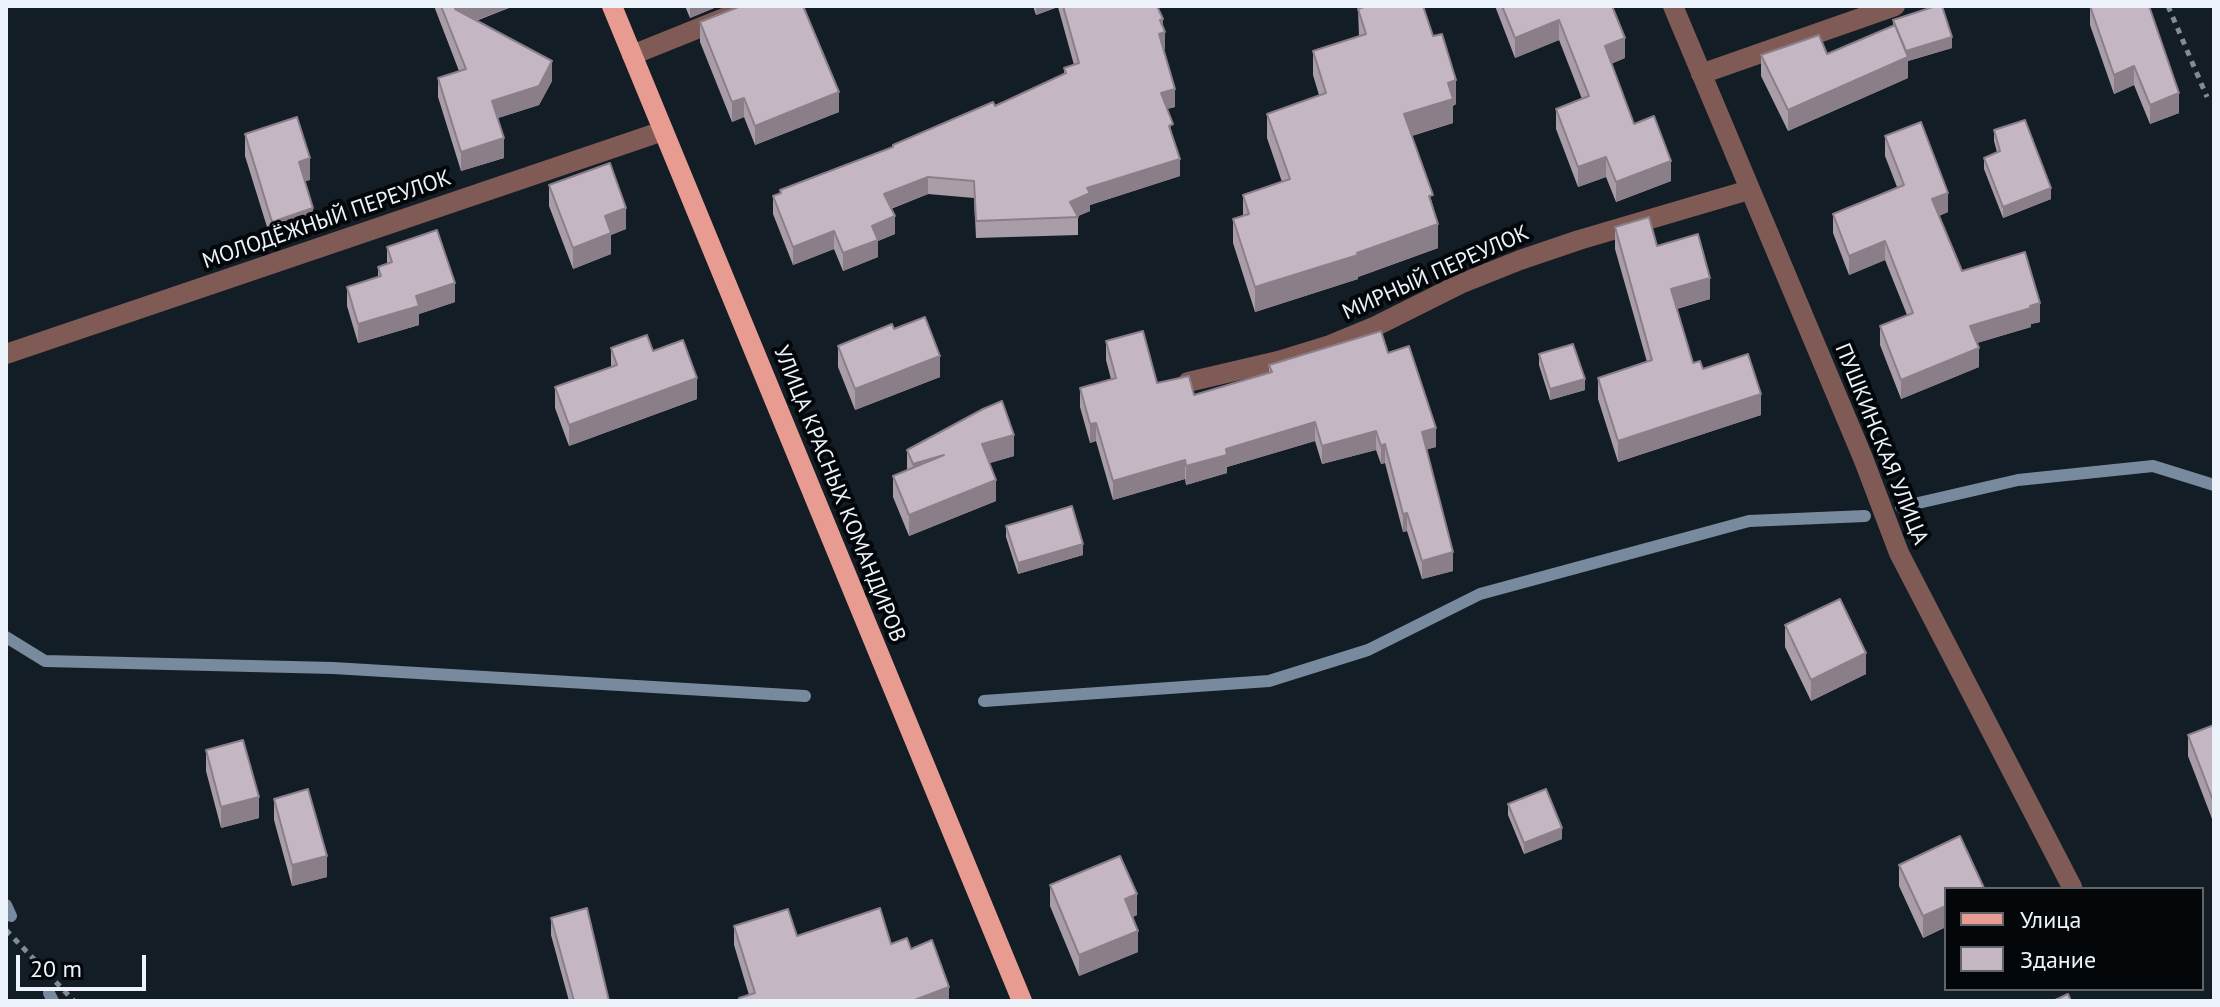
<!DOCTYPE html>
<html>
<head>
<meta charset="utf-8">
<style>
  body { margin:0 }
  #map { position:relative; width:2220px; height:1007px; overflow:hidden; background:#121d26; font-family:"PT Sans",sans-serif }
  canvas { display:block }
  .frame { position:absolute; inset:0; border:8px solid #ecf3fa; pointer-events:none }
  .legend { position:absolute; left:1944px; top:887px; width:260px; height:104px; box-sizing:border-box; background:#04070a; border:2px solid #61656a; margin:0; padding:10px 14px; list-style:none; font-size:24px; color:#ecf3fa }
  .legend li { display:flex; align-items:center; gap:16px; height:40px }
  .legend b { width:40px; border:2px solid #61656a }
  .scale { position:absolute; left:16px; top:955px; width:130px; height:36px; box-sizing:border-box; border:4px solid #ecf3fa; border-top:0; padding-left:10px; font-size:24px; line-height:28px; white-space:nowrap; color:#ecf3fa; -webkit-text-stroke:6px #04070a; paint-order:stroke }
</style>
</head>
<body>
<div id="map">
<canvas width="2220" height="1007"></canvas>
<div class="frame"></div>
<ul class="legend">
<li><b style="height:10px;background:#e89b90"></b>Улица</li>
<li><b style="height:22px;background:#c5b6c3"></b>Здание</li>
</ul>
<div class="scale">20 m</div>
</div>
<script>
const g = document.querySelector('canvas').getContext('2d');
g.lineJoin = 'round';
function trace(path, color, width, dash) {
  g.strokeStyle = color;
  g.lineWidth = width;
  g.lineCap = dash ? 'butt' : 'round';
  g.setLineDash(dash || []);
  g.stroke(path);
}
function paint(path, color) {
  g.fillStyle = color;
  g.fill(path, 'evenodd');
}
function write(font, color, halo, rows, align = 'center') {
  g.font = font + ' "PT Sans",sans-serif';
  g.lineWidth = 8;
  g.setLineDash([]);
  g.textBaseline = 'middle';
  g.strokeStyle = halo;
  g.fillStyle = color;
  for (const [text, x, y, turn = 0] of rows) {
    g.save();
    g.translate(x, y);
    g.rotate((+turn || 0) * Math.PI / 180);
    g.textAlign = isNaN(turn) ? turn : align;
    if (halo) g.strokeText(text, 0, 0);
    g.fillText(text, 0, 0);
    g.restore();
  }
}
const stream = new Path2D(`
  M1901 507 2018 480 2153 466 2214 485
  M6 637 45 661 333 668 805 696
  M984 701 1269 681 1368 650 1480 594 1749 521 1865 516
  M6 905 11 916
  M49 993 53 1001`);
const path = new Path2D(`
  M2168 6 2207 97
  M6 930 74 1001`);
const street = new Path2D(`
  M1673 6 1863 458 1899 553 2072 887
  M632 55 754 6
  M1701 74 1895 6
  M6 354 663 131
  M1188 382 1278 361 1330 345 1376 326 1460 284 1520 260 1579 240 1749 190`);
const primary = new Path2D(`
  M612 6 1022 1001`);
const wall = new Path2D(`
  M434 6H514L476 21 552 81 539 105 498 118 504 158 461 171 438 97V78L459 71Z
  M685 6H719L690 18Z
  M1033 6H1157L1163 26 1165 49 1163 50 1175 107 1167 109 1180 176 1090 205V211L1078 216V235L976 238 974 198 928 194 891 209 895 234 878 241V257L843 271 834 249 793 265 773 214V196L780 193V190L893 148V145L995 106 1064 74V68L1074 65 1058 7 1036 15Z
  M1495 6H1612L1625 58 1611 64 1634 124 1671 181 1616 202 1606 177 1578 187 1556 129V109L1582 99 1559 40 1515 58Z
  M2090 6 2179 113 2150 124 2134 85 2114 94 2090 25Z
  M1358 9 1433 36 1456 104 1453 106V123L1412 136 1433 206 1438 248 1358 277V279L1255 312 1233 243V219L1243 216V195L1282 182 1267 138V114L1319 95 1313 75V51L1359 36Z
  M1893 20 1952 48 1908 61V78L1788 131 1761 76V55L1827 54 1893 26Z
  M700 22 839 112 755 145 744 117 732 122 700 42Z
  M1994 130 2051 199 2003 218 1984 169V158L1997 152 1994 141Z
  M245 134 310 180 305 181 313 229 272 243 245 156Z
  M1885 136 1948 212 1939 216 1962 271 2040 322 2031 324V327L1977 343 1979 367 1901 399 1880 345V326L1907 315 1885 260 1849 275 1833 233V214L1897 187 1885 156Z
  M549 185 626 229 611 235V254L573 269 549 206Z
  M1615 227 1657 246 1710 299 1677 309 1693 363 1703 369 1761 415 1618 462 1598 399V378L1647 362 1615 249Z
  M387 247 455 302 419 314V325L358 343 347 306V287L378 277V267L387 264Z
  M894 329 940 377 855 410 838 367V346Z
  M1106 341 1157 383 1194 395 1269 372V365L1388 353 1436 447 1427 449 1453 571 1422 579 1407 531 1403 532 1385 463 1381 464 1376 450 1322 464 1315 441 1227 467V473L1186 485 1185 479 1113 500 1096 441 1090 443 1080 407V388L1111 379 1106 360Z
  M611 348 653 351 697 399 569 446 555 408V387L611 367Z
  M1539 354 1585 390 1550 400 1539 365Z
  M907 450 1014 456 990 463 996 501 909 536 893 497V476L907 470Z
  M1006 526 1083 555 1018 574 1006 537Z
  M1785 625 1866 674 1811 701 1785 647Z
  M2214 725V824L2188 756V735Z
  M206 750 259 818 221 828 206 771Z
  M274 799 327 877 292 886 274 820Z
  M1508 804 1562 839 1524 854 1508 815Z
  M1899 865 1984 889H1946V927L1923 938 1899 886Z
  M1050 885 1137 915 1133 917 1138 952 1079 976 1050 906Z
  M551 918 609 1001H569L551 935Z
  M734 926 797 936 891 944 911 949 949 1001H739V998L749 995 734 945Z`);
const shadedWall = new Path2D(`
  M464 6H514L455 28V9Z
  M690 6H719L690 18Z
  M1036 6H1058V7L1036 15Z
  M1163 19V32H1165V49L1159 51 1160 20Z
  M1559 20V40L1515 58V38Z
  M1952 37V48L1908 61V78L1788 131V110L1903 52Z
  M1625 38V58L1605 66V46Z
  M552 61V81L539 105 492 120V101Z
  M2134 66V85L2114 94V75Z
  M1456 80V104L1453 106V123L1404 138V114L1448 83Z
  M1175 89V107L1161 110V93Z
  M839 92V112L755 145V126Z
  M2179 93V113L2150 124V105Z
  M744 98V117L732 122V102Z
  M504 138V158L461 171V152Z
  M1606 157V177L1578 187V167Z
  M310 158V180L299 183V162Z
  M1180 159V176L1090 205V211L1076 217 1070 202 1087 188Z
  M1671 161V181L1616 202V182Z
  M928 177V194L884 211V194Z
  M2051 188V199L2003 218V207Z
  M1948 193V212L1932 218V199Z
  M313 208V229L272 243V222Z
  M626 208V229L611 235V254L573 269V248L605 216Z
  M895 216V234L878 241V257L843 271V253L872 226Z
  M1438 224V248L1358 277V279L1255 312V287Z
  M834 231V249L793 265V247Z
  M1885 241V260L1849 275V256Z
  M1710 278V299L1671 310V289Z
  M455 283V302L419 314V325L358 343V324L416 296Z
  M2040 303V322L2031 324V327L1970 345V326Z
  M1979 348V367L1901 399V380Z
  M940 356V377L855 410V389Z
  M697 378V399L569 446V425Z
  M1585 379V390L1550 400V389Z
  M1761 394V415L1618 462V441Z
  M1315 422V441L1227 467V473L1186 485V466L1226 449Z
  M1096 423V441L1090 443V424Z
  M1436 428V447L1422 451V432Z
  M1376 431V450L1322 464V446Z
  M1014 435V456L982 465V444Z
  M1385 444V463L1381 464V446Z
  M944 455 913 485V464Z
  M1185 460V479L1113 500V481Z
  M996 480V501L909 536V515Z
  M1407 513V531L1403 532V514Z
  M1083 544V555L1018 574V563Z
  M1453 552V571L1422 579V561Z
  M1866 653V674L1811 701V680Z
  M259 797V818L221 828V807Z
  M1562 828V839L1524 854V843Z
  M327 856V877L292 886V865Z
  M1137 894V915L1125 920V899Z
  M1946 906V927L1923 938V916Z
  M1138 931V952L1079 976V955Z
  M949 987V1001H912Z`);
const building = new Path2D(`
  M441 6H464L455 9 552 61 539 86 492 101 504 138 461 152 438 78 466 69Z
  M741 6H803L839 92 755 126 744 98 732 102 700 22Z
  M1063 6H1157L1163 19 1160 20 1165 32 1159 34 1175 89 1161 93 1173 124 1169 126 1180 159 1087 188 1090 193 1070 202 1078 217 976 221 974 181 928 177 884 194 895 216 872 226 878 240 843 253 834 231 793 247 773 196 781 193 780 190 893 147V145L993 102 995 106 1066 73 1064 68 1079 63Z
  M1367 6H1423L1433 36 1442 34 1456 80 1448 83 1453 99 1404 114 1433 195 1429 196 1438 224 1357 253 1358 255 1255 287 1233 219 1249 214 1243 195 1290 179 1267 114 1326 93 1313 51 1366 34 1358 9Z
  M1502 6H1612L1625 38 1605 46 1634 124 1654 116 1671 161 1616 182 1606 157 1578 167 1556 109 1589 96 1559 20 1515 38Z
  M1936 6H1942L1952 37 1906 51 1893 20Z
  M2090 6H2149L2179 93 2150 105 2134 66 2114 75Z
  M1895 25 1908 57 1788 110 1761 55 1819 35 1827 54Z
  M297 117 310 158 299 162 313 208 272 222 245 134Z
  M2025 120 2051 188 2003 207 1984 158 2000 151 1994 130Z
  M1921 122 1948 193 1932 199 1962 271 2025 252 2040 303 2030 306 2031 308 1970 326 1979 348 1901 380 1880 326 1913 313 1885 241 1849 256 1833 214 1904 185 1885 136Z
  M610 163 626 208 605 216 611 233 573 248 549 185Z
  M1649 217 1657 246 1698 234 1710 278 1671 289 1693 363 1700 361 1703 369 1748 354 1761 394 1618 441 1598 378 1652 360 1615 227Z
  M437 230 455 283 416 296 419 306 358 324 347 287 381 276 378 267 392 262 387 247Z
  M925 317 940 356 855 389 838 346 892 324 894 329Z
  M1143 331 1157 383 1189 376 1194 395 1272 372 1269 365 1381 331 1388 353 1409 346 1436 428 1422 432 1453 552 1422 561 1407 513 1403 514 1385 444 1381 446 1376 431 1322 446 1315 422 1226 449 1227 455 1186 466 1185 460 1113 481 1096 423 1090 424 1080 388 1116 378 1106 341Z
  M647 335 653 351 683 340 697 378 569 425 555 387 617 365 611 348Z
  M1573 344 1585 379 1550 389 1539 354Z
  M1002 401 1014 435 982 444 996 480 909 515 893 476 944 455 913 464 907 450 983 409Z
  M1072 506 1083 544 1018 563 1006 526Z
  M1840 599 1866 653 1811 680 1785 625Z
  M2214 725V803L2188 735Z
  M243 740 259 797 221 807 206 750Z
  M308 789 327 856 292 865 274 799Z
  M1546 789 1562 828 1524 843 1508 804Z
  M1960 836 1984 888 1946 889V906L1923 916 1899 865Z
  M1120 856 1137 894 1125 899 1138 931 1079 955 1050 885Z
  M587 908 609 1001H574L551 918Z
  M880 908 891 944 907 938 911 949 932 940 949 987 912 1001H740L739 998 755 993 734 926 788 909 797 936Z
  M2068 994 2071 1001H2053Z`);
const streetNames = [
  ["МОЛОДЁЖНЫЙ ПЕРЕУЛОК",327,220,-19],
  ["МИРНЫЙ ПЕРЕУЛОК",1436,273,-24],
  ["ПУШКИНСКАЯ УЛИЦА",1881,444,68],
  ["УЛИЦА КРАСНЫХ КОМАНДИРОВ",839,494,68]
];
trace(stream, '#788a9e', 12);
trace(path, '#838c94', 5, [6, 6]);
trace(street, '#805b56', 20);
trace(primary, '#e89b90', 20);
paint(wall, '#a99da8');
paint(shadedWall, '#8a7f88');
paint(building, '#c5b6c3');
trace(building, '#8a7f88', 2);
write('22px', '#ecf3fa', '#04070a', streetNames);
</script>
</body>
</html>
